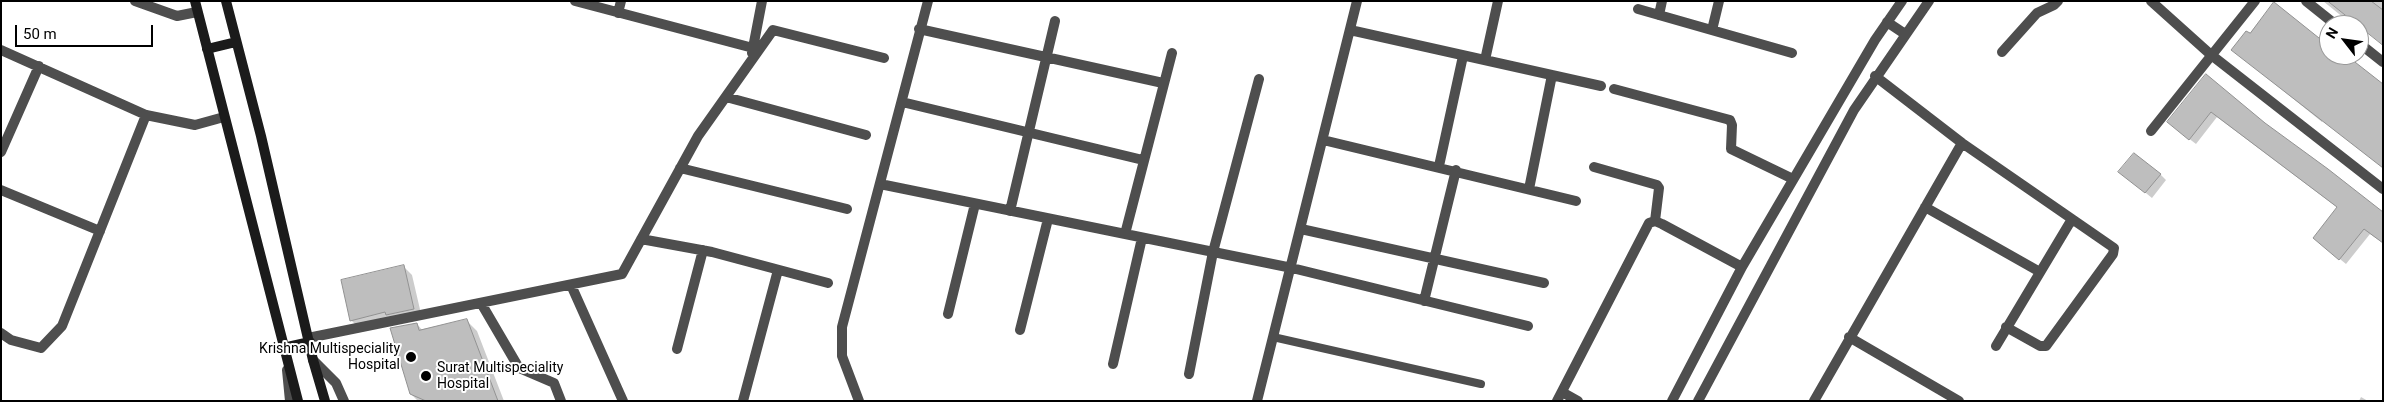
<!DOCTYPE html>
<html>
<head>
<meta charset="utf-8">
<style>
  body { margin:0 }
  #map { position:relative; width:2384px; height:402px; overflow:hidden; background:#fff; font-family:Roboto,sans-serif }
  canvas { display:block }
  .frame { position:absolute; inset:0; border:2px solid #000; pointer-events:none }
  .north { position:absolute; left:2319px; top:15px; width:50px; height:50px; box-sizing:border-box; background:#fff; border:1px solid #999; border-radius:50%; rotate:300deg; font-size:14px; font-weight:700; line-height:20px; text-align:center; color:#000 }
  .north::after { content:''; display:block; margin:auto; width:18px; height:22px; background:#000; clip-path:polygon(50% 0,100% 100%,50% 72%,0 100%) }
  .scale { position:absolute; left:15px; top:25px; width:138px; height:22px; box-sizing:border-box; border:2px solid #000; border-top:0; padding-left:6px; font-size:15px; line-height:18px; white-space:nowrap; color:#000; -webkit-text-stroke:4px #fff; paint-order:stroke }
</style>
</head>
<body>
<div id="map">
<canvas width="2384" height="402"></canvas>
<div class="frame"></div>
<div class="north">N</div>
<div class="scale">50 m</div>
</div>
<script>
const g = document.querySelector('canvas').getContext('2d');
g.lineJoin = 'round';
function paint(path, color) {
  g.fillStyle = color;
  g.fill(path, 'evenodd');
}
function trace(path, color, width, dash) {
  g.strokeStyle = color;
  g.lineWidth = width;
  g.lineCap = dash ? 'butt' : 'round';
  g.setLineDash(dash || []);
  g.stroke(path);
}
function write(font, color, halo, rows, align = 'center') {
  g.font = font + ' Roboto,sans-serif';
  g.lineWidth = 4;
  g.setLineDash([]);
  g.textBaseline = 'middle';
  g.strokeStyle = halo;
  g.fillStyle = color;
  for (const [text, x, y, turn = 0] of rows) {
    g.save();
    g.translate(x, y);
    g.rotate((+turn || 0) * Math.PI / 180);
    g.textAlign = isNaN(turn) ? turn : align;
    if (halo) g.strokeText(text, 0, 0);
    g.fillText(text, 0, 0);
    g.restore();
  }
}
const shadow = new Path2D(`
  M2323 1H2383V45L2359 25 2352 21 2350 23Z
  M2329 48V55H2344L2322 122 2233 50Z
  M2206 75 2264 124 2383 213V243L2370 234 2346 264 2314 238 2338 208 2217 117 2196 144 2175 128Z
  M2160 174 2166 180 2152 198 2126 177Z
  M404 267 412 275 422 318 360 329 351 320Z
  M466 320 477 331 504 401H418L411 394 417 324 423 331Z
  M2361 397 2368 401H2359Z`);
const building = new Path2D(`
  M2328 1H2371L2383 10V45Z
  M2274 2 2329 46V55H2346L2383 84V168L2231 50 2246 31 2250 33Z
  M2206 74 2265 123 2328 169 2383 212V243L2364 229 2339 260 2313 238 2337 207 2211 112 2189 140 2167 122Z
  M2134 153 2161 174 2145 193 2118 172Z
  M404 265 414 309 386 315 385 312 350 321 341 280Z
  M467 319 498 401H426L410 394 390 328 417 323 419 330Z`);
const service = new Path2D(`
  M1273 337 1481 384`);
const minor = new Path2D(`
  M135 1 177 16 197 12
  M575 1 753 48
  M2151 1 2210 54 2383 189
  M2306 1 2336 25
  M1638 9 1792 53
  M618 13 621 1
  M1659 15 1662 1
  M1887 22 1905 34
  M919 29 1163 83
  M1350 30 1601 86
  M1712 30 1719 1
  M2359 43 2383 62
  M1 50 146 115 195 125 224 117
  M2002 52 2037 13 2054 5 2058 1
  M752 53 762 1
  M1485 60 1498 1
  M1875 76 1962 143 2114 248 2113 254 2046 346H2040L2006 327
  M1614 89 1730 120 1732 125 1731 149 1793 179
  M726 97 866 135
  M902 102 1143 160
  M2151 131 2255 1
  M1323 140 1576 201
  M1 152 39 66
  M1439 166 1463 56
  M1594 167 1657 185 1659 188 1655 221
  M680 168 847 209
  M880 184 1292 268 1528 326
  M1529 189 1552 75
  M1 190 100 231
  M1925 207 2040 272
  M1010 211 1055 21
  M1301 229 1544 283
  M1125 234 1172 53
  M641 239 712 252 828 283
  M571 285 623 401
  M1424 301 1456 170
  M481 303 519 368 554 383 561 401
  M948 314 975 204
  M1020 330 1048 219
  M1 333 11 340 41 348 62 326 146 115
  M1849 337 1959 401
  M308 338 622 274 698 136 773 30 884 58
  M1996 346 2072 219
  M677 349 703 250
  M313 360 336 383 344 401
  M1113 364 1142 238
  M287 370 290 401
  M1189 374 1213 252 1259 79
  M1562 392 1578 401
  M743 401 778 270
  M859 401 842 356V327L928 1
  M1257 401 1357 1
  M1557 401 1649 223 1655 221 1662 224 1742 267
  M1672 401 1742 267 1875 40 1902 1
  M1698 401 1854 110 1929 1
  M1814 401 1962 143`);
const secondary = new Path2D(`
  M195 1 298 401
  M226 1 261 136 313 360 325 401
  M207 49 236 42
  M283 348 310 342`);
const markers = [
  [411,357,6,"#000"],
  [426,376,6,"#000"]
];
const poiNames = [
  ["Krishna Multispeciality",400,349],
  ["Hospital",400,365],
  ["Surat Multispeciality",437,368,"left"],
  ["Hospital",437,384,"left"]
];
paint(shadow, '#0003');
paint(building, '#bebebe');
trace(building, '#929292', 1);
trace(service, '#4e4e4e', 8);
trace(minor, '#4e4e4e', 10);
trace(secondary, '#1b1b1b', 10);
for (const [x, y, r, color] of markers) {
  const dot = new Path2D();
  dot.arc(x, y, r, 0, 2 * Math.PI);
  g.fillStyle = color;
  g.fill(dot);
  trace(dot, '#fff', 2);
}
write('14px', '#000', '#fff', poiNames, 'right');
</script>
</body>
</html>
